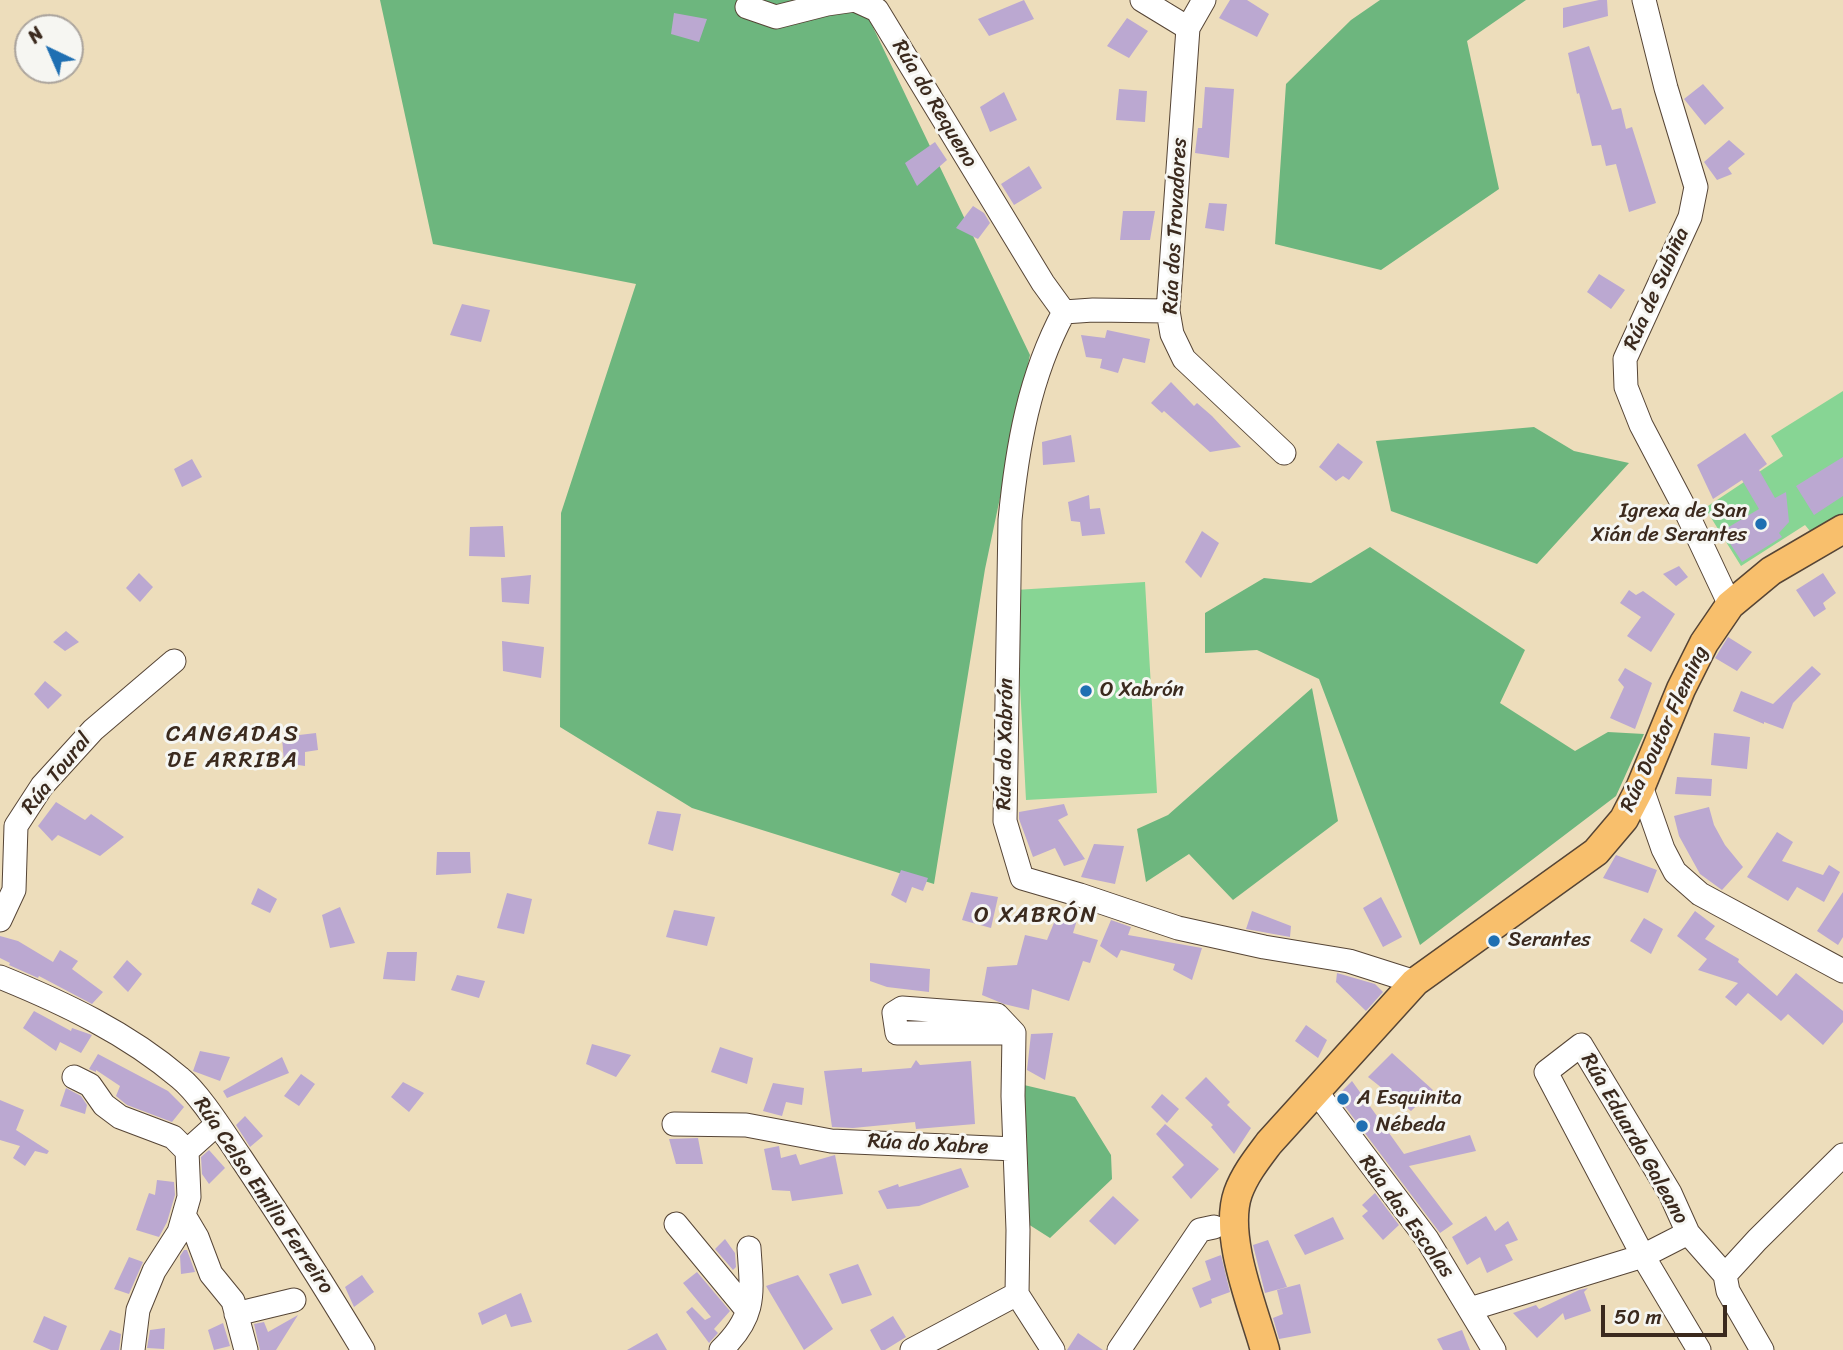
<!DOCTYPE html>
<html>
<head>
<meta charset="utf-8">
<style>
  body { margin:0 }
  #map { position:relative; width:1843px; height:1350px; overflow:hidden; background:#edddbb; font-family:Sriracha,sans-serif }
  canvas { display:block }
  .north { position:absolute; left:14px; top:14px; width:70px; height:70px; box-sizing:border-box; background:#f6f6f2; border:2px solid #aba49d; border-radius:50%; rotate:316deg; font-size:19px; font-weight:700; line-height:28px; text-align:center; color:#3b2a1e }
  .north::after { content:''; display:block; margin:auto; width:24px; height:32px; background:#1f6fb2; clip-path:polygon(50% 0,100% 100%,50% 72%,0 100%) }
  .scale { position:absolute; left:1601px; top:1305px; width:126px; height:32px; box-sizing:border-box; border:4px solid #3b2a1e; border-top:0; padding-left:9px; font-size:21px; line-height:24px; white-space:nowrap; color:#3b2a1e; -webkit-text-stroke:5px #f6f6f2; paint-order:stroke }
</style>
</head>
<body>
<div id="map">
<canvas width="1843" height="1350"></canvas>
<div class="north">N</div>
<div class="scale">50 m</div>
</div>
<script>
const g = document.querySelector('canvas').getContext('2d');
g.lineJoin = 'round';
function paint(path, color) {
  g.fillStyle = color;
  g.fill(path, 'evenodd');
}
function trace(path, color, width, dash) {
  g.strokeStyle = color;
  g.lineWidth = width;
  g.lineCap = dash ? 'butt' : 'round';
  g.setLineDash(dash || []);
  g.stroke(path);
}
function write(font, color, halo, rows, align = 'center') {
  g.font = font + ' Sriracha,sans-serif';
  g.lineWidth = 6;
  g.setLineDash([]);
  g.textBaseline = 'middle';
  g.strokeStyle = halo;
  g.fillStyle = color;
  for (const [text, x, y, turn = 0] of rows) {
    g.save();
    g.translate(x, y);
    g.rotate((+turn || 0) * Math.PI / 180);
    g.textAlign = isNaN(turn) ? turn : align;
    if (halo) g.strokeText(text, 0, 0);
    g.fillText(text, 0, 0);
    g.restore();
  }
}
const green = new Path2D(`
  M1843 391V516L1814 536 1805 525 1741 566 1705 508 1783 456 1771 436Z
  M1145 582 1157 793 1026 800 1015 590Z`);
const forest = new Path2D(`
  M380 0H860L1030 355 985 569 934 884 692 808 560 727 561 513 636 284 433 244Z
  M1380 0H1526L1467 41 1499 189 1381 270 1275 244 1286 84 1351 20Z
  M1534 427 1574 451 1629 463 1537 564 1391 511 1376 441Z
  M1370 547 1525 650 1500 703 1575 751 1608 732 1644 734 1616 796 1420 945 1319 679 1257 650 1205 653V613L1264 578 1311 583Z
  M1312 688 1338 821 1233 900 1189 854 1146 882 1137 829 1168 815Z
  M1024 1085 1075 1097 1111 1155 1112 1179 1050 1238 1028 1224Z`);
const building = new Path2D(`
  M1024 0 1034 19 989 36 978 19Z
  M1230 0H1247L1269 14 1257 37 1219 18Z
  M1599 0H1607L1608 16 1563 28V8Z
  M674 13 707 19 699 42 671 34Z
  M1127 18 1148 31 1129 58 1107 46Z
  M1589 46 1612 110 1621 108 1626 129 1632 127 1656 203 1629 212 1616 164 1606 166 1601 145 1592 146 1579 93 1577 94 1568 53Z
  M1703 84 1724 108 1705 125 1684 99Z
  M1205 87 1234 89 1229 158 1195 153 1198 128H1202Z
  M1119 89 1147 91 1145 122 1116 120Z
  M1004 92 1017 120 990 132 980 107Z
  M1729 140 1745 154 1728 168 1732 174 1717 180 1704 162Z
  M935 142 947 160 917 186 905 163Z
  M1029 166 1042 188 1014 205 1001 184Z
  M1209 203 1227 204 1224 231 1205 228Z
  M973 206 984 213 990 223 978 239 956 228Z
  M1123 211H1155L1150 240H1120Z
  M1599 274 1625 290 1611 309 1587 292Z
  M462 304 490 310 481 342 450 335Z
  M1107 330 1150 339 1145 363 1123 358 1118 373 1100 368 1102 359 1086 357 1081 335 1105 338Z
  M1171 382 1194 406 1197 403 1212 416 1241 447 1210 452 1164 411 1162 413 1151 403Z
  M1745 433 1767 464 1759 470 1775 498 1786 492 1789 522 1779 533 1782 537 1742 562 1722 531 1759 509 1742 480 1713 499 1697 465Z
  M1071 435 1075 462 1043 465 1042 442Z
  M1338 443 1363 462 1349 480 1343 476 1336 481 1319 467Z
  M1843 457V496L1814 515 1796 486Z
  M192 459 202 477 182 487 174 469Z
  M1089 495 1090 509 1100 508 1105 534 1082 536 1080 522 1071 521 1068 502Z
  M503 526 505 557 469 556 470 527Z
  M1202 531 1219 543 1201 578 1185 562Z
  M1679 566 1688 577 1676 586 1663 574Z
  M139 573 153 587 140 602 126 588Z
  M1823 573 1836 593 1823 603 1826 609 1814 617 1796 590Z
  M531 575 529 604 502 602 501 578Z
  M1629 590 1636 595 1643 591 1675 614 1651 652 1627 636 1641 617 1620 603Z
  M66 631 79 642 65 651 53 642Z
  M1728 637 1752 652 1737 671 1715 658Z
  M502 641 544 647 541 678 503 671Z
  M1812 666 1821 674 1793 703 1783 729 1764 722V724L1733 711 1741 691 1773 704Z
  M1625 668 1652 683 1635 729 1610 718 1624 687 1618 680Z
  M45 681 62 695 48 709 34 694Z
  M316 733 318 750 305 752V766L284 763 282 737Z
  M1714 733 1750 737 1747 769 1711 765Z
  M1677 777 1712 779 1711 796 1675 794Z
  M56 802 85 820 91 814 124 837 100 856 58 835 52 841 38 826Z
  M1064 804 1068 815 1058 820 1085 859 1064 866 1055 848 1033 857 1019 819V812Z
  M1709 807 1714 825 1725 845 1743 867 1722 890 1700 874 1679 836 1674 816Z
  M657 811 681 814 673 851 648 844Z
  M1777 832 1793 842 1782 861 1823 875 1829 865 1840 872 1824 902 1797 887 1788 901 1747 877Z
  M1094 844 1124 846 1115 884 1081 877Z
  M437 852H470L471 873 436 875Z
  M1616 855 1657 870 1648 893 1603 878Z
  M901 870 928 878 923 891 912 887 906 903 891 895Z
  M258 888 277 899 270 913 251 904Z
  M971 892 998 897 991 928 962 920Z
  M1843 892V937L1838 945 1817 931Z
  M507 893 532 899 524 934 497 928Z
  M1381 897 1402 937 1383 947 1363 908Z
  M340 907 355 943 330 948 322 915Z
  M1060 908 1080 910 1073 933 1098 940 1090 963 1083 961 1069 1001 1032 989 1029 1010 1004 1004 982 995 987 967 1017 965 1025 935 1047 940Z
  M674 910 715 917 707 946 666 937Z
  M1252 911 1291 926 1290 937 1246 929Z
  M1695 911 1715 926 1705 939 1739 959 1738 962 1777 996 1796 973 1843 1011V1022L1823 1045 1788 1014 1781 1021 1748 993 1736 1006 1725 997 1738 983 1698 970 1707 959 1677 936Z
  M1644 918 1663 929 1651 954 1630 941Z
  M1111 920 1131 927 1128 935 1202 948 1192 980 1173 970 1175 964 1121 950 1117 958 1100 946Z
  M0 936 18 941 53 962 60 950 78 961 72 969 103 992 92 1004 39 976 38 978 9 965 10 963 0 958Z
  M387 952H417L415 981 383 979Z
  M127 960 142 974 128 992 113 977Z
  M870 963 930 969 929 992 887 987 870 981Z
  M1337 973 1375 984 1383 992 1366 1011 1336 982Z
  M457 975 485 981 479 998 451 990Z
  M34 1011 71 1031 72 1028 92 1035 81 1053 60 1042 56 1051 23 1028Z
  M1306 1025 1327 1040 1318 1058 1295 1041Z
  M1053 1033 1045 1080 1027 1070 1031 1034Z
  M592 1044 631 1055 616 1077 586 1064Z
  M720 1047 753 1058 747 1084 711 1072Z
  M200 1051 230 1057 220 1081 193 1071Z
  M1392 1053 1433 1090 1411 1111 1368 1077Z
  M98 1054 168 1091 184 1107 172 1122 127 1105 116 1096 120 1086 96 1070V1072L89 1069Z
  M282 1057 289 1073 227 1098 223 1091Z
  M916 1060 920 1065 971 1061 975 1124 916 1129 915 1122 853 1128 832 1127 824 1071 862 1068V1072L911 1068Z
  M301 1074 315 1084 299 1106 284 1096Z
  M1206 1077 1230 1102 1227 1105 1251 1128 1234 1154 1211 1127 1213 1125 1185 1098Z
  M1352 1081 1404 1154 1470 1135 1476 1151 1409 1166 1453 1224 1440 1233 1337 1096Z
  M403 1082 424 1093 409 1112 391 1097Z
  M773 1083 804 1088 802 1105 786 1102 782 1116 763 1111Z
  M66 1088 81 1096 87 1105 85 1114 60 1106Z
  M1162 1094 1179 1109 1167 1123 1151 1107Z
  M0 1100 24 1110 16 1130 49 1151 47 1154 35 1151 25 1166 13 1158 20 1146 0 1140Z
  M245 1116 263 1136 250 1147 236 1125Z
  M1165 1124 1219 1169 1191 1199 1172 1177 1184 1165 1156 1134Z
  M698 1138 703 1164H676L669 1139Z
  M779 1146 781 1158 796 1154 800 1165 835 1155 843 1194 792 1201 790 1191 772 1190 764 1149Z
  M209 1150 225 1168 209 1184 202 1174 201 1157Z
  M961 1168 969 1187 919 1206 887 1209 878 1191 898 1184 899 1187Z
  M157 1180 174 1182 175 1195 167 1222 159 1237 136 1230 149 1193 155 1195Z
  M1375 1193 1399 1225 1383 1240 1362 1216 1368 1211 1362 1205Z
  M1113 1196 1139 1220 1115 1245 1089 1221Z
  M1486 1216 1495 1231 1508 1221 1518 1240 1505 1245 1513 1260 1487 1273 1480 1257 1467 1265 1452 1237Z
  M1333 1217 1344 1239 1305 1255 1294 1235Z
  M725 1239 735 1253 736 1267 733 1270 715 1249Z
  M1268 1240 1287 1287 1265 1293 1253 1245Z
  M184 1250H187L195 1272 181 1274 180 1256Z
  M1221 1255 1230 1292 1211 1299 1212 1303 1200 1308 1192 1288 1211 1280 1205 1261Z
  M129 1257 143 1262 129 1294 114 1289Z
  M858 1264 872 1295 842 1304 829 1274Z
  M697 1272 730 1311 714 1329 718 1333 709 1343 686 1312 692 1307 705 1320 711 1317 683 1283Z
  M362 1275 374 1292 354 1307 345 1287Z
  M798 1275 833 1329 804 1350 766 1286Z
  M1300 1284 1311 1333 1279 1339 1273 1318 1283 1314 1277 1290Z
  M1588 1288 1584 1292 1591 1311 1565 1320 1563 1313 1537 1338 1513 1313 1536 1305 1539 1309 1579 1290Z
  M521 1293 532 1322 511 1327 506 1314 482 1325 478 1313Z
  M298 1315 276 1350H260L254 1324 264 1322 268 1332Z
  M44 1316 67 1326 58 1350H51L33 1342Z
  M893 1316 906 1337 885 1350H881L870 1330Z
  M223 1323 230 1346 214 1350 208 1330Z
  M165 1328 164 1349 147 1348 150 1330Z
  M110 1330 121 1334 119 1350H100Z
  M1462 1330 1470 1350H1443L1437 1339Z
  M657 1333 667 1350H627Z
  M1078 1333 1103 1350H1067Z`);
const minor = new Path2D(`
  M1142 0 1188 28
  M1204 0 1188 28 1168 311 1172 334 1184 359 1284 453
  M1644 0 1666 88 1696 187 1690 217 1625 359 1626 387 1641 425 1682 503 1730 605
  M747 7 776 17 827 4 855 0 877 10 1043 283 1064 312
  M1064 312C1029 377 1017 448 1010 520L1005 821 1022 878 1080 895 1178 928 1264 947 1349 961 1415 982
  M1064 312 1093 310 1168 311
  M1641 786 1663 849 1675 872 1700 894 1843 971
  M0 920 14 890 16 826 42 786 93 730 174 661
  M0 977C64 1003 127 1033 180 1078 200 1094 225 1135 241 1158 283 1221 324 1285 363 1350
  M1014 1033H897L894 1013 902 1008 997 1015 1014 1033 1013 1096 1018 1230 1017 1294 1053 1350
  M74 1077 90 1085 104 1105 120 1117 173 1137 187 1151
  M1315 1093 1324 1102 1427 1239 1494 1350
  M674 1124 746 1125 831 1141 1015 1149
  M184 1215 197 1237 211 1274 233 1301 246 1350
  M676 1224 747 1310
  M1725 1275 1757 1240 1843 1155
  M1470 1309 1643 1256 1688 1233
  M236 1314 294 1300
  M133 1350 138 1310 154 1271 179 1232 189 1197 187 1151 217 1124
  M721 1350C757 1315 752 1294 749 1248
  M912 1350 1017 1294
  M1119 1350 1200 1230 1214 1227
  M1699 1350 1643 1256 1546 1072 1581 1045 1670 1193 1688 1233 1725 1275 1728 1291 1762 1350`);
const major = new Path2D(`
  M1265 1350C1253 1307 1223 1236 1238 1193 1245 1174 1257 1159 1269 1143L1415 982 1596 852 1624 819 1641 786 1681 689 1704 643 1730 605 1771 571 1843 529`);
const markers = [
  [1761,524,7,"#1f6fb2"],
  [1086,691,7,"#1f6fb2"],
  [1494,941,7,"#1f6fb2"],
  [1343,1099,7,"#1f6fb2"],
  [1362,1126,7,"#1f6fb2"]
];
const streetNames = [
  ["Rúa do Requeno",934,104,59],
  ["Rúa dos Trovadores",1176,226,-87],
  ["Rúa de Subiña",1657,289,-66],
  ["Rúa Doutor Fleming",1665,729,-65],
  ["Rúa do Xabrón",1006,744,-89],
  ["Rúa Toural",57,774,-51],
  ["Rúa Eduardo Galeano",1634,1139,60],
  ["Rúa do Xabre",928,1145,3],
  ["Rúa Celso Emilio Ferreiro",263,1196,56],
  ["Rúa das Escolas",1406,1217,54]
];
const poiNames = [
  ["Igrexa de San",1747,512,"right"],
  ["Xián de Serantes",1747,536,"right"],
  ["O Xabrón",1100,691],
  ["Serantes",1508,941],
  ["A Esquinita",1357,1099],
  ["Nébeda",1376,1126]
];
const neighbourhoodNames = [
  ["CANGADAS",233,735],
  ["DE ARRIBA",233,761],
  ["O XABRÓN",1036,916]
];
paint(green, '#87d594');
paint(forest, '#6db67e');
paint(building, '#bba8d1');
trace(minor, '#564536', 25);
trace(major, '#564536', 31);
trace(minor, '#fff', 23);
trace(major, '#f8bf6c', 28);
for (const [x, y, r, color] of markers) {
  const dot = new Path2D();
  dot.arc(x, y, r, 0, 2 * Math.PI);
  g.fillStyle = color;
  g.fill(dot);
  trace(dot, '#f6f6f2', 2.5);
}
write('21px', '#3b2a1e', '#f6f6f2', streetNames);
write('21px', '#3b2a1e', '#f6f6f2', poiNames, 'left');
g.letterSpacing = '2px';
write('23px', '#3b2a1e', '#f6f6f2', neighbourhoodNames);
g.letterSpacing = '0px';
</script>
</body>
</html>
